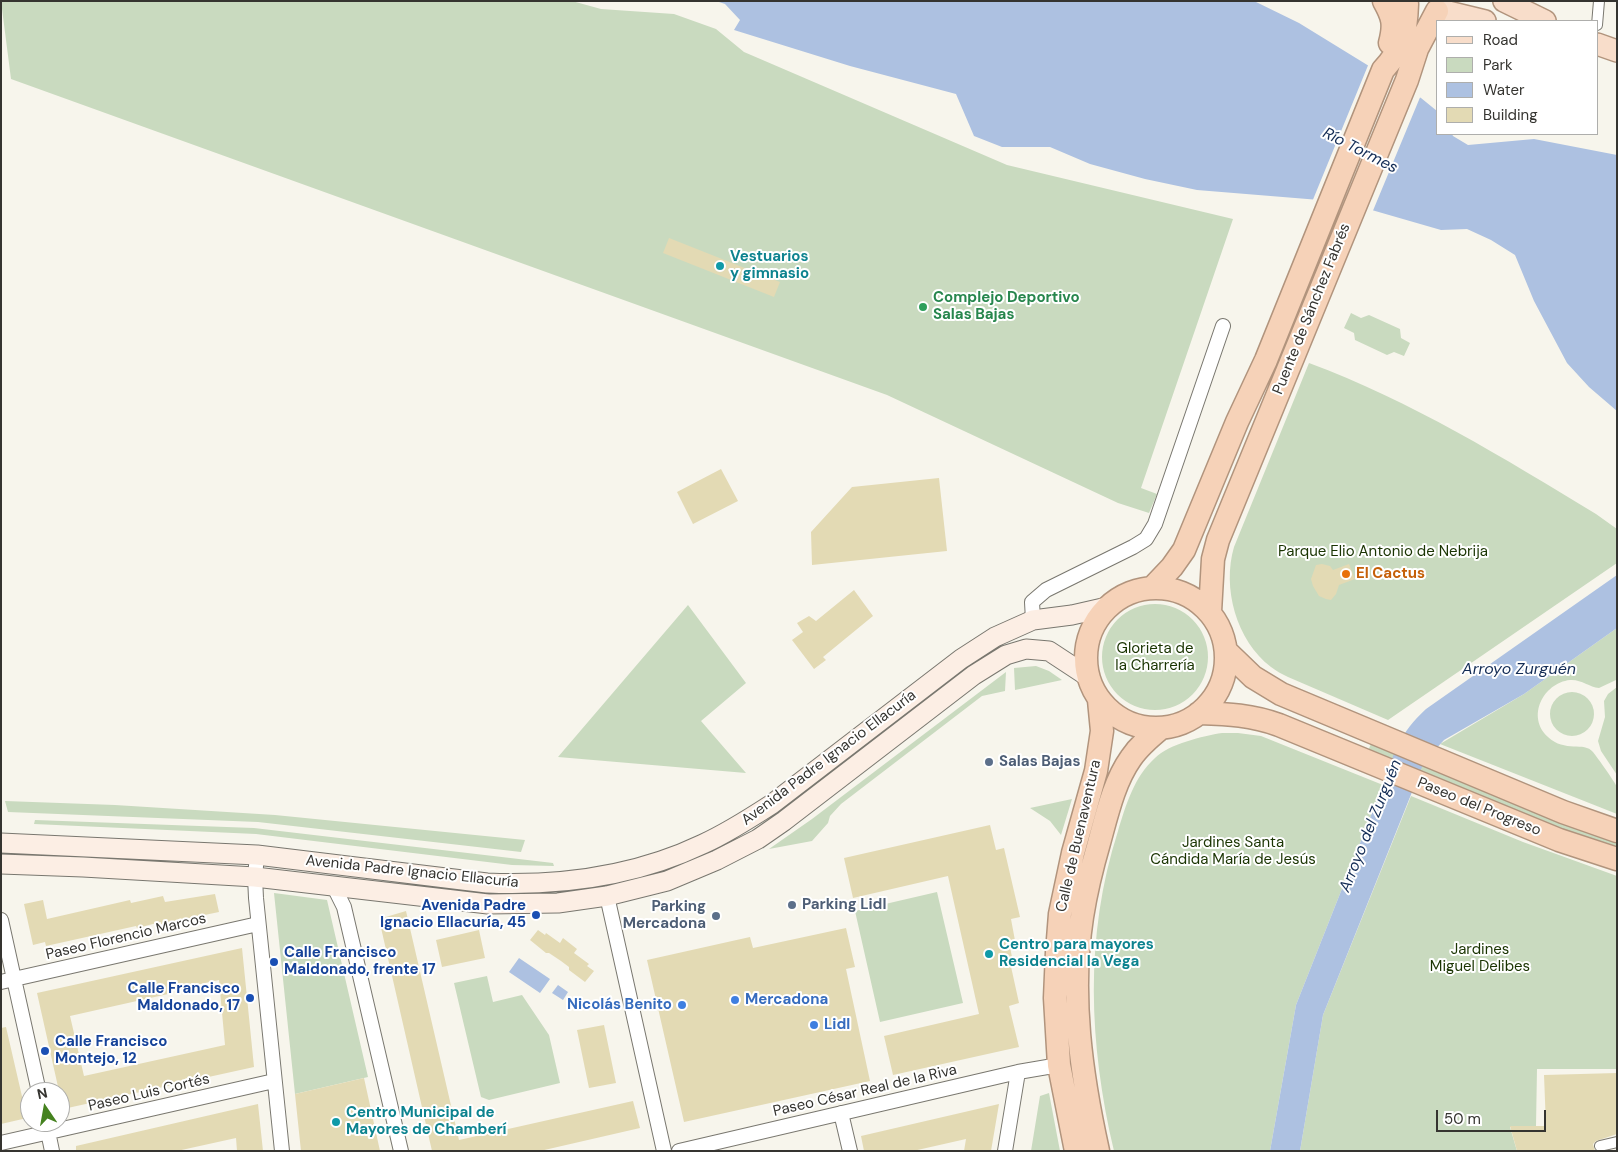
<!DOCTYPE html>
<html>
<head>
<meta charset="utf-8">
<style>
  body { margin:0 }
  #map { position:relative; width:1618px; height:1152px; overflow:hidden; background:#f7f5ec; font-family:"DM Sans",sans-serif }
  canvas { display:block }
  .frame { position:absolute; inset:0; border:2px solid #353430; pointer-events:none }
  .legend { position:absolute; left:1436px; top:20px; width:162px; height:115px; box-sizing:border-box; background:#fff; border:1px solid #aeaeac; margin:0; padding:6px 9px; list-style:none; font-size:15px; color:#353430 }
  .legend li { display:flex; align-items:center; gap:10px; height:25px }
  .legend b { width:25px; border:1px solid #aeaeac }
  .north { position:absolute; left:20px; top:1082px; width:50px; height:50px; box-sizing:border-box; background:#fff; border:1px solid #aeaeac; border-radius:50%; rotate:348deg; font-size:14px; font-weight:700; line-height:20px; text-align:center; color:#353430 }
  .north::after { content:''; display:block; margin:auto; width:18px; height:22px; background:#45821f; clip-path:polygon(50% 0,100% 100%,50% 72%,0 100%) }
  .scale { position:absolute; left:1436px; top:1110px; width:110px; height:22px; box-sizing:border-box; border:2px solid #353430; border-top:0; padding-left:6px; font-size:15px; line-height:18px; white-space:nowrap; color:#353430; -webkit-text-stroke:4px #fff; paint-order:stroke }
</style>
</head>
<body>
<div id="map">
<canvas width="1618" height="1152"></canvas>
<div class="frame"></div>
<ul class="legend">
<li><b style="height:6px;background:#f8ddca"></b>Road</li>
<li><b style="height:14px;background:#c9dabf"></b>Park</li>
<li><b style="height:14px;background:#adc1e1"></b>Water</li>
<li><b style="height:14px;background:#e3dab4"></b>Building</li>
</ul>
<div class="north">N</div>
<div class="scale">50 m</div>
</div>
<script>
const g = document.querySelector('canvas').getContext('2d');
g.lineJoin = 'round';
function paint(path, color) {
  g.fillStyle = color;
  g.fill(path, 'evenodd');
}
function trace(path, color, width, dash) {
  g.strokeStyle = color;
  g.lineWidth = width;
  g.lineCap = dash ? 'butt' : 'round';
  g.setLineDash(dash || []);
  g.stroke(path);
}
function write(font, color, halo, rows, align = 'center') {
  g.font = font + ' "DM Sans",sans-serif';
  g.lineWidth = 4;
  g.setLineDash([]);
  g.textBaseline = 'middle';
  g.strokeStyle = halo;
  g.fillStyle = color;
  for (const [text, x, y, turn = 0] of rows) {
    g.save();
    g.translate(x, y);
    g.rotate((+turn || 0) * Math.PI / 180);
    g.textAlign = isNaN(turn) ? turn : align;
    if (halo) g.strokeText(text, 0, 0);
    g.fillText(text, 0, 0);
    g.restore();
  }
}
const green = new Path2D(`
  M1 1H572L601 9 674 14 716 29 744 52 1007 165 1233 219 1141 488 1157 494 1149 513 1118 503 887 395 11 79Z
  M1351 313 1361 318 1369 315 1400 329 1401 338 1410 343 1404 356 1394 352 1387 355 1355 340 1354 333 1344 328Z
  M1309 363C1411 401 1504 458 1596 514L1617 529V563L1388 720 1288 677C1282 674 1276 671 1271 667 1236 640 1222 588 1234 547Z
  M1102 657a53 53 0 1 1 106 0a53 53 0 1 1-106 0Z
  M688 605 746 683 701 721 746 773 558 757Z
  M1617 628 1616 680 1599 688C1589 687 1581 679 1570 680 1543 683 1526 717 1548 737 1565 753 1584 741 1593 752 1597 757 1615 782 1617 787 1618 794 1617 806 1617 814L1440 744 1524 694Z
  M1036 666 1049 671 1062 680 1015 690 1014 668Z
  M1006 672 1005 691 982 696 841 804 830 816 828 823 812 841 769 849 812 819Z
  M1617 687V775L1601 751 1598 741 1605 717 1604 701 1608 694Z
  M1550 714a22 22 0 1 1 44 0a22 22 0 1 1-44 0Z
  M1222 733H1238L1261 736 1383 785 1296 1005 1270 1151H1114C1089 1044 1084 937 1118 831 1126 805 1134 777 1155 758 1169 744 1203 736 1222 733Z
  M1372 741 1617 841V851L1596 844 1368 751Z
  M1411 796 1523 842 1617 876V1069H1537L1536 1126 1510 1127 1517 1151H1300L1323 1015Z
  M1072 799 1061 835 1050 821 1030 808Z
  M5 801 115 805 275 815 525 840 521 852 258 822 8 812Z
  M35 820 254 828 553 863 554 866 512 865 256 834 34 824Z
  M937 892 963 1003 880 1022 855 911Z
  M274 893 327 900 368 1077 295 1094Z
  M487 976 493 1002 522 995 549 1035 560 1083 489 1100 481 1097 454 983Z
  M1049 1093 1060 1151H1031L1040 1096Z`);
const water = new Path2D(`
  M716 1H1254L1299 23 1421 98 1437 111V134H1452L1453 136 1468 145 1534 139 1617 155V411L1589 387 1567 363 1534 301 1515 255 1491 240 1467 229 1441 230 1344 202 1197 190 1145 179 1090 164 1050 147H1002L974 136 956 94 850 66 734 30 740 20 725 4Z
  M1617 575V628L1524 694 1444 740 1424 762 1323 1015 1300 1151H1270L1296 1005 1383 785C1394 752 1400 733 1426 709Z
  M519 958 550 979 540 993 509 972Z
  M558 985 568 992 563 1000 552 993Z`);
const pier = new Path2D(`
  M1369 63 1421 95 1372 213 1343 205 1312 202Z`);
const building = new Path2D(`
  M669 238 780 282 774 297 663 253Z
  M721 469 738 501 693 524 677 492Z
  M939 478 947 551 812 565 811 532 852 487Z
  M1322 564 1330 566 1333 570 1349 564 1355 579 1339 585 1336 594 1331 600 1326 599 1319 596 1313 586 1311 579 1316 565Z
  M854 590 873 616 823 657 826 660 814 669 792 640 803 632 797 623 809 616 816 621Z
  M990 825 996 850 1004 848 1020 917 1011 919 1016 946 1010 947 1013 962H1010L1019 1003 1009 1006 1019 1047 893 1075 884 1036 979 1014 948 876 853 898 844 858Z
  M215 894 219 912 161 924V922L137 928 136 926 46 946 45 942 33 945 24 904 43 900 47 919 130 900 131 903 163 896 165 902Z
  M406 911 459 1140 633 1101 640 1128 540 1151H432L379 919Z
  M846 928 855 967 846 969 870 1081 684 1122 647 960 750 937 753 948Z
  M479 930 485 958 442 967 436 940Z
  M538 930 545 935 546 933 560 943 563 938 577 949 574 953 589 964 587 966 594 971 585 982 569 970V967L561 961 549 953H546L530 940Z
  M242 948 254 1067 63 1109 37 993ZM219 980 225 1045 84 1076 70 1016 168 994V991Z
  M604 1025 616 1083 589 1088 577 1030Z
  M6 1027 27 1118 1 1124V1028Z
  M1617 1073V1134L1596 1141 1593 1144 1595 1151H1517L1510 1126H1546L1544 1075Z
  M364 1078 380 1151H301L295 1094Z
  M258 1104 263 1151H237L236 1138 177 1151H76V1146Z
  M999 1104 991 1151H964L966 1139 913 1151H864L861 1136Z`);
const pedestrian = new Path2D(`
  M1597 25 1599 1
  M1600 1146 1617 1142`);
const minor = new Path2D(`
  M1033 620 1032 602 1046 590 1133 547 1146 539 1155 524 1223 326
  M257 855 255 877 256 898 282 1151
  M333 885 344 907 401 1151
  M607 896 664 1151
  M1 920 39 1092
  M1 982 258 924
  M841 1113 850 1151
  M46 1122 52 1151
  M1 1143 274 1081
  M679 1151 1018 1072 1059 1065
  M1005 1151 1018 1072`);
const secondary = new Path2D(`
  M1 843 257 855 487 883C561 886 636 876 703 844 727 833 749 819 772 804L961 659 995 637 1033 620 1072 615 1107 607
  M1 864 83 867 255 877 488 904 558 903 607 896 667 881 717 860 758 839 784 821 974 675 1006 655 1026 649 1049 651 1087 676`);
const primary = new Path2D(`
  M1504 1 1545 21
  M1440 10 1485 21
  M1597 44 1617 51`);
const trunk = new Path2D(`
  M1384 1C1393 17 1395 24 1390 43
  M1153 587 1172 567 1184 550 1237 422 1266 360 1383 70C1403 48 1406 33 1407 4
  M1086 658a70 70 0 1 1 140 0a70 70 0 1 1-140 0Z
  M1210 612 1213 559 1218 540 1407 80 1417 49 1437 11
  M1226 651 1253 677 1281 694 1563 812 1617 831
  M1199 713C1228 714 1252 715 1279 725L1559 840 1617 859
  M1076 1151 1059 1065 1055 998 1057 952 1060 914 1073 853 1096 771 1102 731 1099 700
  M1098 1151C1081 1074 1070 995 1082 917 1086 892 1092 867 1099 843 1107 814 1114 782 1131 758 1139 746 1150 737 1161 728`);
const markers = [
  [720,266,5,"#0f9aa8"],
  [923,307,5,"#2e9e5b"],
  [1346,574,5,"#e8710a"],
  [989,762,5,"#5c6f8a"],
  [792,905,5,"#5c6f8a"],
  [536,915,5,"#1a4fb4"],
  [716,916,5,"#5c6f8a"],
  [989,954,5,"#0f9aa8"],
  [274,962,5,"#1a4fb4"],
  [250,998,5,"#1a4fb4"],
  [735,1000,5,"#3f7fe0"],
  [682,1005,5,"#3f7fe0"],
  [814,1025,5,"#3f7fe0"],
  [45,1051,5,"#1a4fb4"],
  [336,1122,5,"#0f9aa8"]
];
const cultureNames = [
  ["Vestuarios",730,257],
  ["y gimnasio",730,274],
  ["Centro para mayores",999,945],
  ["Residencial la Vega",999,962],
  ["Centro Municipal de",346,1113],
  ["Mayores de Chamberí",346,1130]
];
const leisureNames = [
  ["Complejo Deportivo",933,298],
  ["Salas Bajas",933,315]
];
const streetNames = [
  ["Puente de Sánchez Fabrés",1312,309,-68],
  ["Avenida Padre Ignacio Ellacuría",829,758,-37],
  ["Paseo del Progreso",1479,807,22],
  ["Calle de Buenaventura",1079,836,-77],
  ["Avenida Padre Ignacio Ellacuría",412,872,6],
  ["Paseo Florencio Marcos",126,937,-13],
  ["Paseo César Real de la Riva",865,1091,-13],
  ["Paseo Luis Cortés",149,1093,-13]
];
const parkNames = [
  ["Parque Elio Antonio de Nebrija",1383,552],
  ["Glorieta de",1155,649],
  ["la Charrería",1155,666],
  ["Jardines Santa",1233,843],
  ["Cándida María de Jesús",1233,860],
  ["Jardines",1480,950],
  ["Miguel Delibes",1480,967]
];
const foodNames = [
  ["El Cactus",1356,574]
];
const serviceNames = [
  ["Salas Bajas",999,762],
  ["Parking Lidl",802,905],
  ["Parking",706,907,"right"],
  ["Mercadona",706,924,"right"]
];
const transitNames = [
  ["Avenida Padre",526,906],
  ["Ignacio Ellacuría, 45",526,923],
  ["Calle Francisco",284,953,"left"],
  ["Maldonado, frente 17",284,970,"left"],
  ["Calle Francisco",240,989],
  ["Maldonado, 17",240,1006],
  ["Calle Francisco",55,1042,"left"],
  ["Montejo, 12",55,1059,"left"]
];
const shopNames = [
  ["Mercadona",745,1000],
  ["Nicolás Benito",672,1005,"right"],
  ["Lidl",824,1025]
];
const waterNames = [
  ["Río Tormes",1360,151,27],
  ["Arroyo Zurguén",1519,670],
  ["Arroyo del Zurguén",1371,826,-68]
];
paint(green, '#c9dabf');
paint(water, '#adc1e1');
paint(pier, '#f7f5ec');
paint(building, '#e3dab4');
trace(pedestrian, '#79776f', 12);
trace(minor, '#79776f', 16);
trace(secondary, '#79776f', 21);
trace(primary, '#b1947d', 24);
trace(trunk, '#b1947d', 25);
trace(pedestrian, '#fff', 10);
trace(minor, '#fff', 14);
trace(secondary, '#fceee4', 19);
trace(primary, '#f8ddca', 21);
trace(trunk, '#f6d2b8', 22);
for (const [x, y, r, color] of markers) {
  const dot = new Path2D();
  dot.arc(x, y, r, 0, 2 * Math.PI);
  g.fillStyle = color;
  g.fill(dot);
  trace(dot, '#fff', 2);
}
write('bold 15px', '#0d838f', '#fff', cultureNames, 'left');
write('bold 15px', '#27864d', '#fff', leisureNames, 'left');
write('15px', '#353430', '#fff', streetNames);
write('15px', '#1a3402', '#fff', parkNames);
write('bold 15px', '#c56008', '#fff', foodNames, 'left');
write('bold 15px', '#4e5e75', '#fff', serviceNames, 'left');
write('bold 15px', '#164399', '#fff', transitNames, 'right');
write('bold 15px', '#366cbe', '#fff', shopNames, 'left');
write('italic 16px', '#132c55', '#fff', waterNames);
</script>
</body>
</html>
